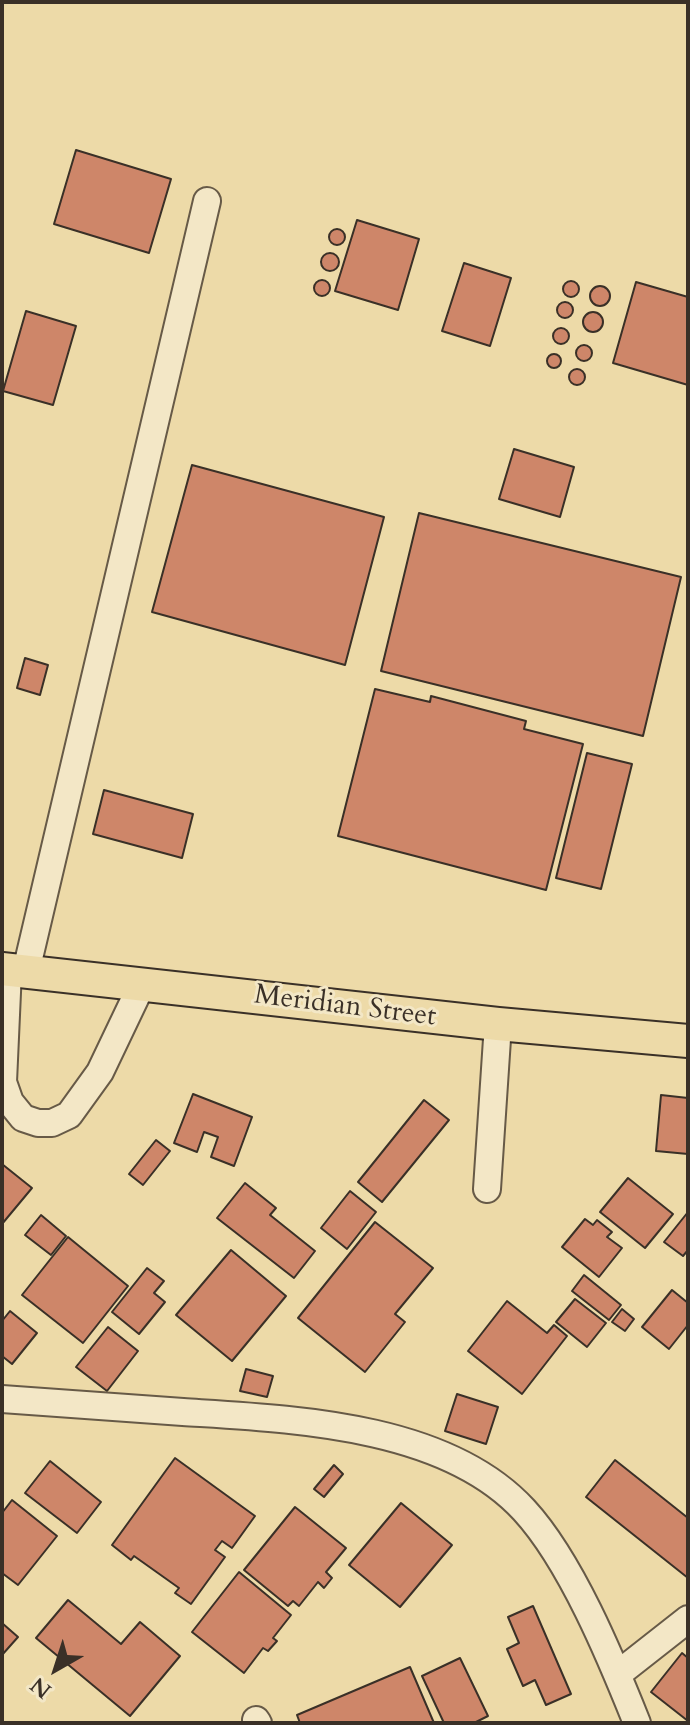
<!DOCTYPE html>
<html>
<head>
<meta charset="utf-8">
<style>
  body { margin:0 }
  #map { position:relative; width:690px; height:1725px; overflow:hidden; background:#eddaa8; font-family:Cardo,serif }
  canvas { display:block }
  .frame { position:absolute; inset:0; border:4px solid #3a3027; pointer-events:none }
  .north { position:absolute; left:16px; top:1629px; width:80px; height:80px; -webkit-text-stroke:6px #f3e7c6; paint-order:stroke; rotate:219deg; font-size:22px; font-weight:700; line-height:32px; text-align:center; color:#3a3027 }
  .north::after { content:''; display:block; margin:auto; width:28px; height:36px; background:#3a3027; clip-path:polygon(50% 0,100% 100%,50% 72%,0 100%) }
</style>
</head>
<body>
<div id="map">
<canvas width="690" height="1725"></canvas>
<div class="frame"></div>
<div class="north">N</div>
</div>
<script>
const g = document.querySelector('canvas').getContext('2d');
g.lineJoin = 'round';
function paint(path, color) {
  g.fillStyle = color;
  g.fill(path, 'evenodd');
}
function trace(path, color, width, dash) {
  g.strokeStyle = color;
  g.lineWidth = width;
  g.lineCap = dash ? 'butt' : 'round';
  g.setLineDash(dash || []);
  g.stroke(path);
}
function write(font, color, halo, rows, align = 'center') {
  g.font = font + ' Cardo,serif';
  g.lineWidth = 6;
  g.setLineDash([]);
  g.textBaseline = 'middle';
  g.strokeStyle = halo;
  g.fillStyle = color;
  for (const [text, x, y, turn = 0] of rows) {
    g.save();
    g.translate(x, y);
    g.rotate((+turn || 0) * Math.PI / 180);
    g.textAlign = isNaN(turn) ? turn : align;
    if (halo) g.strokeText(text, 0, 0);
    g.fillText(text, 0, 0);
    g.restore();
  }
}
const building = new Path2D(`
  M76 150 171 179 149 253 54 224Z
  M357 220 419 239 398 310 335 291Z
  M329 237a8 8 0 1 1 16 0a8 8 0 1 1-16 0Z
  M321 262a9 9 0 1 1 18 0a9 9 0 1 1-18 0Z
  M464 263 511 278 490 346 442 331Z
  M314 288a8 8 0 1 1 16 0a8 8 0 1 1-16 0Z
  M563 289a8 8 0 1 1 16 0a8 8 0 1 1-16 0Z
  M636 282 688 297V385L613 363Z
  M590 296a10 10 0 1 1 20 0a10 10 0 1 1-20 0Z
  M557 310a8 8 0 1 1 16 0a8 8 0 1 1-16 0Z
  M26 311 76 326 53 405 3 391Z
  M583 322a10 10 0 1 1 20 0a10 10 0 1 1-20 0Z
  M553 336a8 8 0 1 1 16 0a8 8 0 1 1-16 0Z
  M576 353a8 8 0 1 1 16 0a8 8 0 1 1-16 0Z
  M547 361a7 7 0 1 1 14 0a7 7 0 1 1-14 0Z
  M569 377a8 8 0 1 1 16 0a8 8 0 1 1-16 0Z
  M514 449 574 467 560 517 499 499Z
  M192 465 384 517 345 665 152 612Z
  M419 513 681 577 643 736 381 671Z
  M25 658 48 665 40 695 17 688Z
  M375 689 430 702 431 696 526 721 524 729 583 744 546 890 338 836Z
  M587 753 632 764 601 889 556 878Z
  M104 790 193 814 182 858 93 834Z
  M193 1094 252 1117 234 1166 211 1157 218 1137 204 1132 197 1152 174 1143Z
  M661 1095 688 1098V1154L656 1151Z
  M424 1100 449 1120 382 1202 358 1182Z
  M156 1140 170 1151 143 1185 129 1174Z
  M2 1164 32 1188 2 1224Z
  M628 1178 673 1214 645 1248 600 1212Z
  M245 1183 276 1208 270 1215 315 1251 294 1278 217 1218Z
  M350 1191 376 1212 347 1249 321 1228Z
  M688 1212V1250L683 1256 664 1242Z
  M41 1215 66 1236 51 1255 25 1235Z
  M585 1219 593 1225 597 1220 612 1232 607 1237 622 1248 599 1277 562 1247Z
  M375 1222 433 1268 395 1314 405 1322 365 1372 298 1318Z
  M68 1237 128 1286 83 1343 22 1295Z
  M231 1250 286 1296 232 1361 176 1315Z
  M147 1268 164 1281 154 1293 165 1302 139 1334 112 1312Z
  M584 1275 621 1305 609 1320 572 1291Z
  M672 1290 688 1303V1325L669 1349 642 1327Z
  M575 1299 606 1323 587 1347 556 1322Z
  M507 1301 547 1333 554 1325 567 1336 522 1394 468 1351Z
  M622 1309 634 1319 625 1331 612 1322Z
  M10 1311 37 1333 12 1364 2 1356V1321Z
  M108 1327 138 1351 107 1391 76 1367Z
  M246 1369 273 1376 267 1397 240 1391Z
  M457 1394 498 1407 486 1444 445 1431Z
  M175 1458 255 1516 232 1548 222 1541 215 1550 225 1557 191 1604 175 1593 179 1588 134 1556 131 1560 112 1545Z
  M615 1460 688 1518V1578L586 1497Z
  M50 1461 101 1502 77 1533 25 1493Z
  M334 1465 343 1474 324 1497 314 1489Z
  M12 1500 57 1536 18 1585 2 1573V1513Z
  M401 1503 452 1545 400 1607 349 1565Z
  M295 1507 346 1548 326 1572 332 1578 324 1588 318 1582 299 1606 293 1601 288 1606 244 1570Z
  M239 1572 291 1615 273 1638 277 1641 268 1651 263 1648 244 1673 192 1632Z
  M68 1600 121 1644 140 1622 180 1656 130 1716 36 1638Z
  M533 1606 571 1694 546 1705 535 1680 523 1686 507 1649 519 1643 508 1617Z
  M2 1623 18 1637 2 1655Z
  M682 1653 688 1658V1721L651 1692Z
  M460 1658 488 1716 474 1723H444L422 1676Z
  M410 1667 434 1723H300L297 1715Z`);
const minor = new Path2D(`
  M8 970 3 1082 10 1102 23 1118 38 1123H52L69 1115 100 1072 142 984
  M26 971 207 201
  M487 1189 498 1024
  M2 1399C62 1403 123 1408 183 1412 291 1419 445 1424 524 1510 571 1561 611 1658 637 1723
  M618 1674 688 1619
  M256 1720 258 1723`);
const major = new Path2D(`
  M2 969 498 1024 688 1041`);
const streetNames = [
  ["Meridian Street",345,1007,7]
];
paint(building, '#ce8669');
trace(building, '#3a3027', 2);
trace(minor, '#675a47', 30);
trace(major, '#3a3027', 36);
trace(minor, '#f3e7c6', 26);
trace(major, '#eddaa8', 32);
write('28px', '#3a3027', '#f3e7c6', streetNames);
</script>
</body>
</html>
